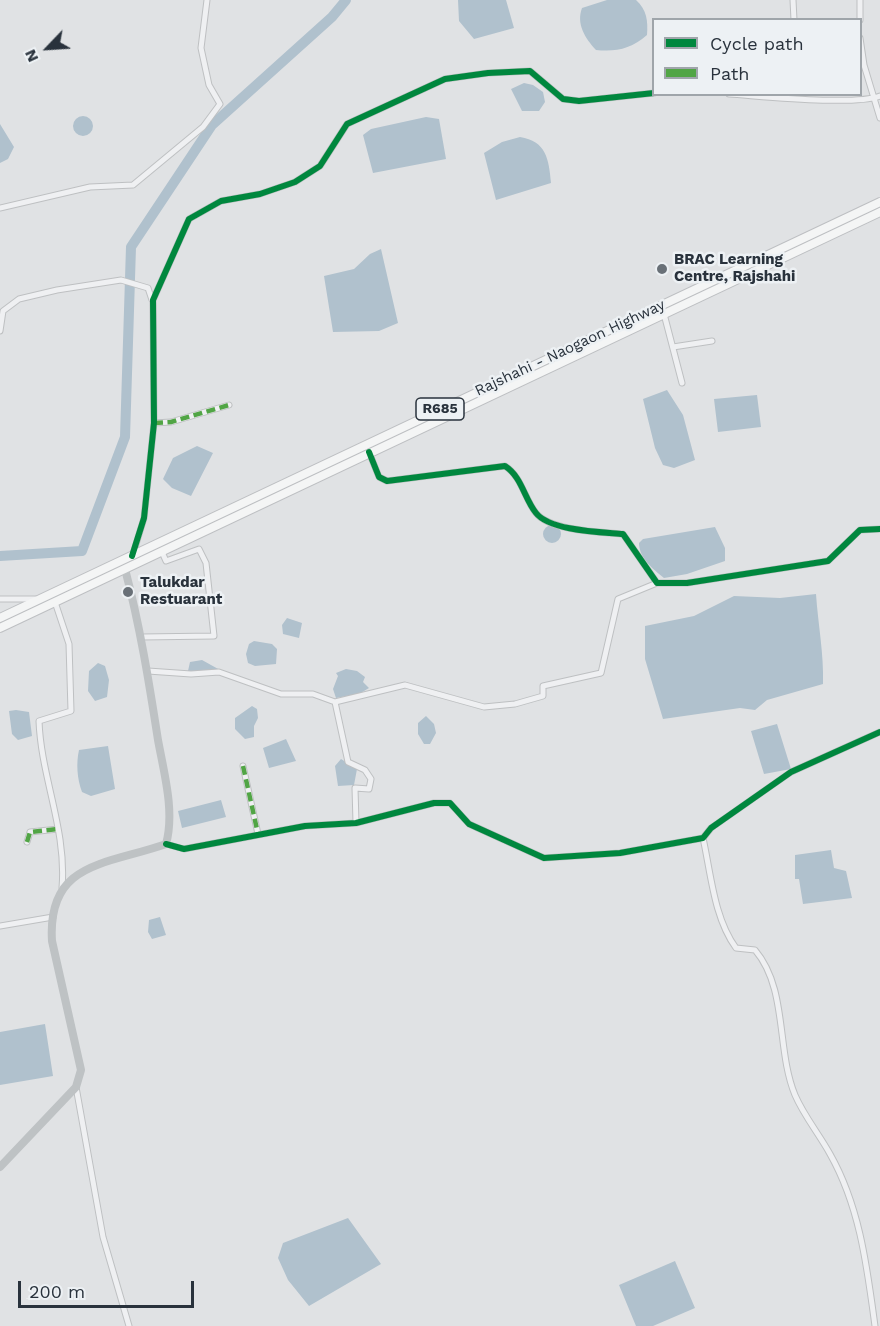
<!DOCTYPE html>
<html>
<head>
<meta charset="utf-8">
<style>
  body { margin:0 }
  #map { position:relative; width:880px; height:1326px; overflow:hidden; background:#e0e2e4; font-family:"Work Sans",sans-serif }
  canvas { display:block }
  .legend { position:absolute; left:652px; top:18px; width:210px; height:78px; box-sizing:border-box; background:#edf1f4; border:2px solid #9fa5aa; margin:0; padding:8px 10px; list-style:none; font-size:18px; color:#29323c }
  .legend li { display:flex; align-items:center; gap:12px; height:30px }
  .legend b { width:30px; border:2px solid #9fa5aa }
  .north { position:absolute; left:18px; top:18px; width:60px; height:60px; -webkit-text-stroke:4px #edf1f4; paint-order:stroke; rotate:245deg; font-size:16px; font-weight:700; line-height:24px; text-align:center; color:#29323c }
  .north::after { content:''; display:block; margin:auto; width:21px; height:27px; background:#29323c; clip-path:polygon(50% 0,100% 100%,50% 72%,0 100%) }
  .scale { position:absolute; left:18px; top:1281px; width:176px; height:27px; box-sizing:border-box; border:3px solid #29323c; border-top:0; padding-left:8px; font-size:18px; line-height:21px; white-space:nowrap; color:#29323c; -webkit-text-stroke:4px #edf1f4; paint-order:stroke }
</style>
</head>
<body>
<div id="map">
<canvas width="880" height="1326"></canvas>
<ul class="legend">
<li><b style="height:8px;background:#00873e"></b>Cycle path</li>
<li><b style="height:8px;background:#51a545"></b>Path</li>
</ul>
<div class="north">N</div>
<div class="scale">200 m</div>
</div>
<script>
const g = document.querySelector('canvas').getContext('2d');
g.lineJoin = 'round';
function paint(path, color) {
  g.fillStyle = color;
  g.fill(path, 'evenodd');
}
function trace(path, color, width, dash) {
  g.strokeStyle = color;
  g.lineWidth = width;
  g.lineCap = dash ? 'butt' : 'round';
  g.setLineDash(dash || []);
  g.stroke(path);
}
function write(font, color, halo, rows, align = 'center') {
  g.font = font + ' "Work Sans",sans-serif';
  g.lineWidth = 5;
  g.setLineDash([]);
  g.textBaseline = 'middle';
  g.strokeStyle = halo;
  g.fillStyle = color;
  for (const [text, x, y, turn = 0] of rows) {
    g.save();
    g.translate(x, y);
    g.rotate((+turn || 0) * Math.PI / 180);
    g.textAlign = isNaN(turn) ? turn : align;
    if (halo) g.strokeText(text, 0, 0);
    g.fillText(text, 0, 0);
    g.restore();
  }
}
const water = new Path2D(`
  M458 0H506L514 28 474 39 459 21Z
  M607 0H636C647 10 648 21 647 35 631 49 616 52 596 50 585 38 576 24 582 8Z
  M524 83 533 85 543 92 545 102 539 111H522L511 89Z
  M73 126a10 10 0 1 1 20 0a10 10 0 1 1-20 0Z
  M426 117 439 119 446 159 373 173 363 135 371 129Z
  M0 124 14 147 8 159 0 163Z
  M520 137C546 141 549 159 551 183L496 200 484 153 502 142Z
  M381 249 398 323 379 331 333 332 324 276 354 269 370 254Z
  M667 390 683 415 695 460 674 468 663 465 655 448 643 399Z
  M757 395 761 427 718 432 714 399Z
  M197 446 213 453 191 496 172 488 163 479 173 458Z
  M543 534a9 9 0 1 1 18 0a9 9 0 1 1-18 0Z
  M715 527 725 548V561L687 574 664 578C653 569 639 558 639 543L643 539Z
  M816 594C818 624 824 654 823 684L767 700 755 710 740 708 663 719 645 659V626L694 616 734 596 780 598Z
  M287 618 302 623 299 638 283 634 282 625Z
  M254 641 272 644 277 649 276 664 255 666 248 663 246 654 249 644Z
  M202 660 220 670 208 675 188 671 190 662Z
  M98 663 105 666 109 680 107 697 95 701 88 691 89 671Z
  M346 669 357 671 365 677 363 682 369 688 359 694 336 698 333 689 338 676 336 673Z
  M252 706 257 709 258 718 254 726V737L245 739 235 729V718Z
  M16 710 29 712 32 736 18 740 12 734 9 711Z
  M426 716 434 724 436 733 430 744H424L418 734V723Z
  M777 724 791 769 764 774 751 731Z
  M286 739 296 761 269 768 263 748Z
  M108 746 115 789 91 796 82 792C77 779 76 763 79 750Z
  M341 759 357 769 354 785 338 786 335 766Z
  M221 800 226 817 182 828 178 811Z
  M831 850 834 868 846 871 852 898 803 904 799 879H795V855Z
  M160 917 166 935 152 939 148 932 149 920Z
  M45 1024 53 1076 0 1085V1032Z
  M348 1218 381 1264 309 1306 288 1280 278 1258 283 1243Z
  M675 1261 695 1308 653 1326H636L619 1285Z`);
const river = new Path2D(`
  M0 556 82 551 125 437 131 247 212 125 332 17 346 0`);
const minor = new Path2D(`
  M793 0 794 20
  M860 20V0
  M860 38 864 65 880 118
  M729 94C761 96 854 106 880 96
  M0 208 90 187 133 185 203 127 220 104 209 85 201 48 207 0
  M664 314 682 383
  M0 331 3 311 19 299 57 290 121 280 148 288 152 300
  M673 347 712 341
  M154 423 171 422 229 405
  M369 452 379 477 387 481 505 466C522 477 524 498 536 513 550 531 601 532 623 534L657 583H687L828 561 860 530 880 529
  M133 554 144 518 154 423 153 300 189 219 221 201 260 194 295 182 320 166 347 124 445 79 488 73 530 71 563 99 579 101 654 93
  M0 599H35
  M55 602 69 644 71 711 39 721C41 777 67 830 62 888
  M142 637 214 636 206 563 199 549 166 561 162 552
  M148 671 191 674 219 672 281 694H313L335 702 405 685 484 707 515 704 543 696V686L601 673 618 599 657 583
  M335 702 348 762 365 770 371 779 369 789 355 788 356 823
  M243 766 258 834
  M703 838C711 874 714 918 736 948L755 950C788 989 776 1049 795 1095 804 1116 819 1134 830 1154 860 1207 867 1267 875 1326
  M27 842 30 832 58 829
  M166 844 184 849 305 826 356 823 434 803H450L469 824 544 858 620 853 703 838 711 828 791 772 880 732
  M0 926 53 917
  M76 1087 103 1237 129 1326`);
const secondary = new Path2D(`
  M0 1167 76 1087 81 1070 52 941C47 861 107 865 166 844 175 812 164 773 158 740 149 682 140 626 125 569`);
const primary = new Path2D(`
  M0 618 880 202
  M0 628 880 212`);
const quiet = new Path2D(`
  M154 423 171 422 229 405
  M243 766 258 834
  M27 842 30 832 58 829`);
const cycleway = new Path2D(`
  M369 452 379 477 387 481 505 466C522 477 524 498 536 513 550 531 601 532 623 534L657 583H687L828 561 860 530 880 529
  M132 556 144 518 154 423 153 300 189 219 221 201 260 194 295 182 320 166 347 124 445 79 488 73 530 71 563 99 579 101 654 93
  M166 844 184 849 305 826 356 823 434 803H450L469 824 544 858 620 853 703 838 711 828 791 772 880 732`);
const markers = [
  [662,269,6,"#697077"],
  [128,592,6,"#697077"]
];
const shields = [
  [440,409,48]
];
const shieldNames = [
  ["R685",440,409]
];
const poiNames = [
  ["BRAC Learning",674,260],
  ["Centre, Rajshahi",674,277],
  ["Talukdar",140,583],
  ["Restuarant",140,600]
];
const streetNames = [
  ["Rajshahi - Naogaon Highway",570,348,-25]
];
paint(water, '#b0c1cd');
trace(river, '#b0c1cd', 10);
trace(minor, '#bec0c2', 7);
trace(primary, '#bdbfc2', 10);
trace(minor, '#eff0f2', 5);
trace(secondary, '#bec2c4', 8);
trace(primary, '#f4f5f5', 8);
trace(quiet, '#51a545', 4.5, [9, 4.5]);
trace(cycleway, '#00873e', 6);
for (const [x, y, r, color] of markers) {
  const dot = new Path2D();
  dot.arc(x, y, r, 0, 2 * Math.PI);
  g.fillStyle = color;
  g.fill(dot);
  trace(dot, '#edf1f4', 2);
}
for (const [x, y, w] of shields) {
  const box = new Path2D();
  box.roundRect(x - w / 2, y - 11, w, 22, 4.5);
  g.fillStyle = '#edf1f4';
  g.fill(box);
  trace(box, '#29323c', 1.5);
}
write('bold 14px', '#29323c', null, shieldNames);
write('bold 15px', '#29323c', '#edf1f4', poiNames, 'left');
write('15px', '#29323c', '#edf1f4', streetNames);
</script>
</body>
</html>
